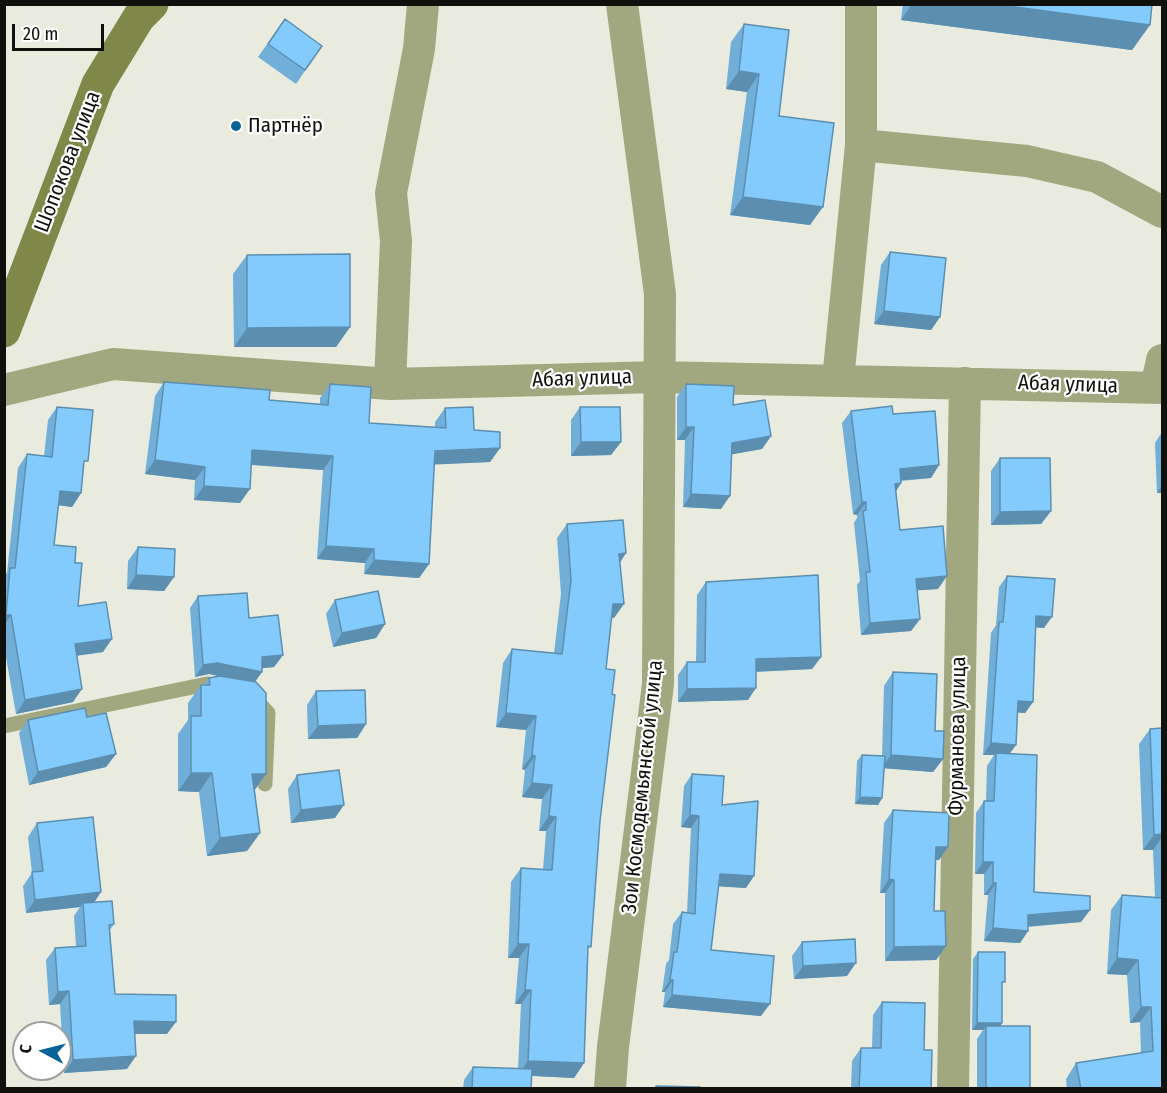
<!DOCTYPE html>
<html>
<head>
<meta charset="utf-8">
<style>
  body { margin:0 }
  #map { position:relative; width:1167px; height:1093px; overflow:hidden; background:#e8ebdd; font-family:"Fira Sans Condensed",sans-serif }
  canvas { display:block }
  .frame { position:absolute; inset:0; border:6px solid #10100c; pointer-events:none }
  .north { position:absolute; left:12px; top:1021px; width:60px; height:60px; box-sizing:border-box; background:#fff; border:2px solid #9f9f9e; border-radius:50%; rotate:277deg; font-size:16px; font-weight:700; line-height:24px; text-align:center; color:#10100c }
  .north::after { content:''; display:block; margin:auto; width:21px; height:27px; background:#066494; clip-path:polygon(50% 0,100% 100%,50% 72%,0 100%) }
  .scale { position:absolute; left:12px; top:24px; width:92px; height:27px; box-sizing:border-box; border:3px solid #10100c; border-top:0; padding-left:8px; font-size:18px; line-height:21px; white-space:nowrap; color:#10100c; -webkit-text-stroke:4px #fff; paint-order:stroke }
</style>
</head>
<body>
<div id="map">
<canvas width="1167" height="1093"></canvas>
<div class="frame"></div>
<div class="north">С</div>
<div class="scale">20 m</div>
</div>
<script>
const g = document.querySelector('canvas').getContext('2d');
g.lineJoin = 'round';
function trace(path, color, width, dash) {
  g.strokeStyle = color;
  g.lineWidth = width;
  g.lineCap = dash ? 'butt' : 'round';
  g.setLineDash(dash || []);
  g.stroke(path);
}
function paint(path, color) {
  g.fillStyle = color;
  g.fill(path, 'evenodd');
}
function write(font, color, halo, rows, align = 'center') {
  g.font = font + ' "Fira Sans Condensed",sans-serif';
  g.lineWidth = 4.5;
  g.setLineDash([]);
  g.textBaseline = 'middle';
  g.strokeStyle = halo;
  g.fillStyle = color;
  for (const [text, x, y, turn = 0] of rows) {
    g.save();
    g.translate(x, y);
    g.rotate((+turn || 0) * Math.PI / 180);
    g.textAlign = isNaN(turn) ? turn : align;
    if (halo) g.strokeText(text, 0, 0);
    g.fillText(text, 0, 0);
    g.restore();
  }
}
const lane = new Path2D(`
  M252 696 268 713 265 784
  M4 726 207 684 225 687`);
const street = new Path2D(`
  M861 145 1027 161 1097 177 1162 212
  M838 380 861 145V4
  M390 384 396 241 391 193 419 49 423 4
  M1156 388 1162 360
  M4 390 113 364 390 384 659 377 1162 388
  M610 1088 613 1047 658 684 660 294 622 4
  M953 1088 965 383`);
const secondary = new Path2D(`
  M4 331 98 84 139 17 152 4`);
const wall = new Path2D(`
  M903 4H1152L1150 25 1132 50 901 20Z
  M285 19 322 46 296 84 258 57Z
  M744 24 779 116 810 225 730 215 747 92 726 89 731 42Z
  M890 252 940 317 931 330 874 324 881 265Z
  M247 255 350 327 336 347H234L233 274Z
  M164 382 269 400 320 404V398L330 384 369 423 435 427V422L445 408 500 448 490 462 434 464 429 564 419 578 364 574 365 563 317 559 323 470 251 465 240 503 194 500 195 480 145 474 155 396Z
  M686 384 733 405 771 436 762 449 732 454 721 509 683 507 685 440H677V397Z
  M57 407 84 467 81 493 72 507 58 505 54 545 75 563 78 606 103 652 76 656 73 702 16 714 4 646V576L7 573 18 468 27 454 44 456 48 420Z
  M580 407 621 442 611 455 571 456V420Z
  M851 411 893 414 939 465 931 478 901 481V483L896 491 900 530 938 589 917 590 920 619 911 631 861 635 857 585 860 581 854 523 857 518V515L853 514 842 423Z
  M1162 432V493H1157L1155 443Z
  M1000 458 1051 511 1041 524 991 525V471Z
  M567 524 626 553 620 563 614 618H611L606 669 600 821 588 951 584 1063 574 1078 532 1076 531 1089H463L464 1080 473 1067 518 1069 521 1004H515L519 958H508L511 882 521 868 543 870 546 831H539L542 799 522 797 525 770 522 769 526 730 496 727 503 663 512 649 554 653 561 594 557 538Z
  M138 547 174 577 164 591 127 589 128 561Z
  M1007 576 1044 628 1036 627 1033 702 1025 713 1017 712 1016 745 1009 754 1034 892 1090 910 1081 922 1028 927V931L1020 943 984 941 988 895H984V874H975L976 813 984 801H986L987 766 994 755H983L991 633 996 625 999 587Z
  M706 582 821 657 812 669 756 672 748 700 678 702V675L687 662H696L697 595Z
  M198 596 249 618 283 655 274 667 262 668V672L255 682 266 774 255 790 260 833 247 851 207 856 199 792 178 791V734L188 720V703L201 685H204L209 678 217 676 209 674 195 677 190 608Z
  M335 600 385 624 376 638 333 647 326 614Z
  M893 672 935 731 943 759 933 772 884 768 882 798 878 805 855 804 857 761 862 755 882 756 884 686Z
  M316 691 366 724 357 738 308 739 307 705Z
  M87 717 116 754 106 767 29 785 19 733 28 720Z
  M1162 728V1089H1067L1066 1079 1076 1063 1141 1053 1140 1022 1130 1023 1127 975 1107 974 1111 910 1122 895 1155 897 1153 850H1143L1139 744 1150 729Z
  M692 774 722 805 746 888 719 886 711 950 761 1016 663 1007 665 992H662L666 964 669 960 673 924 682 912 687 913 691 828 681 827 684 786Z
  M297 775 335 818 291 823 288 789Z
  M893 810 948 847 939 860H936L934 911 946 946 936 960 885 961V893H880L884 823Z
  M37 823 94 902 114 924 110 930 115 994 167 1034H134L127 1069 64 1073 60 1004 49 1005 46 960 55 948 76 946 74 916 80 907 26 913 23 886 32 873 28 837Z
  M802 942 847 976 794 979 792 956Z
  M978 952 1002 986V1023L1000 1026 1030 1089H977V1039L983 1030H972L973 959Z
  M882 1002 924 1050 931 1089H851L852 1061 861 1048H872L873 1015Z`);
const shadedWall = new Path2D(`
  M912 4H993L1150 25 1132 50 901 20Z
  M739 71 759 74 747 92 726 89Z
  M743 197 823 207 810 225 730 215Z
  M884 311 940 317 931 330 874 324Z
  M350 327 336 347H234L247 328Z
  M686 427H694L685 440H677Z
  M771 436 762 449 723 456 732 443Z
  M581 442H621L611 455 571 456Z
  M500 448 490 462 425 465 435 451Z
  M252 450 333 456 323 470 242 464Z
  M155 460 205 467 195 480 145 474Z
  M939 465 931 478 891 481 900 469Z
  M901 483 893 496 895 484Z
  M1162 485V493H1157Z
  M204 486 250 489 240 503 194 500Z
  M60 491 81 493 72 507 50 504Z
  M691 494 730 496 721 509 683 507Z
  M862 502H866L857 515 853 514Z
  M1051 511 1041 524 991 525 1000 512Z
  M326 546 374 549 365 563 317 559Z
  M626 553 616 567 619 554Z
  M374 560 429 564 419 578 364 574Z
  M136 575 174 577 164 591 127 589Z
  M947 576 938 589 908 591 916 579Z
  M613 604H624L614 618H603Z
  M6 615H11L4 625V617Z
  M1036 616 1052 617 1044 628 1028 627Z
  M920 619 911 631 861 635 870 623Z
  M385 624 376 638 333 647 342 633Z
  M112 639 103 652 65 657 75 644Z
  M283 655 274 667 254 669 262 657Z
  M821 657 812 669 747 672 756 659Z
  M217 663 262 672 254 683 209 674 195 677 203 665Z
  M756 688 748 700 678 702 687 689Z
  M82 689 73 702 16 714 25 700Z
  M1018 701 1033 702 1025 713 1010 712Z
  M506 713 536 716 526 730 496 727Z
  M366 724 357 738 308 739 318 726Z
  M991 743 1016 745 1008 756 996 753 994 755H983Z
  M116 754 106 767 29 785 38 772Z
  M532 755 535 756 525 770 522 769Z
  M891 755 943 759 933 772 881 768Z
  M191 773H212L199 792 178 791Z
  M252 774H266L253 792Z
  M532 783 552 785 542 799 522 797Z
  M860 797 882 798 878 805 855 804Z
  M344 805 335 818 291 823 301 810Z
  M690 815 699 816 691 828 681 827Z
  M549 816 556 817 546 831H539Z
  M260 833 247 851 207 856 220 838Z
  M1162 834V837L1153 850H1143L1154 835Z
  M936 847H948L939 860H927Z
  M983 862H993L984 874H975Z
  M720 874 754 876 746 888 712 886Z
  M889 879 894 880 885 893H880Z
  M993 883H996L988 895H984Z
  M101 892 92 906 83 903 80 907 26 913 35 900Z
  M1090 910 1081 922 1020 927 1028 915Z
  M993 928 1028 931 1020 943 984 941Z
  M518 944H529L519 958H508Z
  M946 946 936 960 885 961 894 947Z
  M1117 958 1138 960 1127 975 1107 974Z
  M856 963 847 976 794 979 803 966Z
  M670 980H673L665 992H662Z
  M525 990H531L521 1004H515Z
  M69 991 60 1004 49 1005 58 992Z
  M672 995 770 1004 761 1016 663 1007Z
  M1141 1007H1151L1140 1022 1130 1023Z
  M134 1021 176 1022 167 1034H125Z
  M977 1023H1002L998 1030 986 1026 983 1030H972Z
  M136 1056 127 1069 64 1073 73 1060Z
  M528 1061 584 1063 574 1078 518 1075Z`);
const building = new Path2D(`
  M993 4H1152L1150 25Z
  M285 19 322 46 305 70 268 44Z
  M744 24 789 30 779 116 834 123 823 207 743 197 759 74 739 71Z
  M890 252 946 258 940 317 884 311Z
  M350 254V327L247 328V255Z
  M164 382 270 390 269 400 328 405 330 384 371 387 369 423 446 428 445 408 473 407 474 430 500 432V448L435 451 429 564 374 560V549L326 546 333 456 252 450 250 489 204 486 205 467 155 460Z
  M686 384 734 386 733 405 765 400 771 436 732 443 730 496 691 494 694 427H686Z
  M892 406 893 414 935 411 939 465 900 469 901 483 895 484 900 530 943 526 947 576 916 579 920 619 870 623 866 572H870L863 511 866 510V502H862L851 411Z
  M57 407 93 410 88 461H84L81 493 60 491 54 545 76 547 75 563H82L78 606 106 602 112 639 75 644 82 689 25 700 11 615H6L10 568H15L27 454 52 457Z
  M580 407H620L621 442H581Z
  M1000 458H1050L1051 511 1000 512Z
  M623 520 626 553 619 554 624 604H613L606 669 615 670 612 694 615 695 600 821 591 947 588 946 584 1063 528 1061 531 990H525L529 944H518L521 868 552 870 556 817 549 816 552 785 532 783 535 756 532 755 536 716 506 713 512 649 562 654 571 580 567 524Z
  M138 547 175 549 174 577 136 575Z
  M818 575 821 657 756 659V688L687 689V662H705L706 582Z
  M1007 576 1055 579 1052 617 1036 616 1033 702 1018 701 1016 745 991 743 999 622H1003Z
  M378 591 385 624 342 633 335 600Z
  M247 593 249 618 278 615 283 655 262 657V672L217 663 203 665 198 596Z
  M893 672 937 674 935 731H944L943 759 891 755Z
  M220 676 256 682 266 693V774H252L260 833 220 838 212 773H191V716H201V685H210L209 678Z
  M365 690 366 724 318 726 316 691Z
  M85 708 87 717 106 713 116 754 38 772 28 720Z
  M1162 728V834L1154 835 1150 729Z
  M996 753 1037 755 1034 892 1090 896V910L1028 915V931L993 928 996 883H993V862H983L984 801H994Z
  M862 755 885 756 882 798 860 797Z
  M339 770 344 805 301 810 297 775Z
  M692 774 724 776 722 805 758 801 754 876 720 874 711 950 774 956 770 1004 672 995 673 980H670L674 952H677L682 912 695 914 699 816 690 815Z
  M893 810 949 813 948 847H936L934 911H945L946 946 894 947V880L889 879Z
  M93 817 101 892 35 900 32 872 43 871 37 823Z
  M1122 895 1162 898V1089H1081L1076 1063 1153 1051 1151 1007H1141L1138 960 1117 958Z
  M112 901 114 924 109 925 115 994 176 995V1022L134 1021 136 1056 73 1060 69 991 58 992 55 948 86 946 83 903Z
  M855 939 856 963 803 966 802 942Z
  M978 952H1005V982H1002V1023H977Z
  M882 1002 925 1003 924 1050H932L931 1089H859L861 1048H881Z
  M986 1026H1030V1089H986Z
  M473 1067 532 1069 531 1089H472Z
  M656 1086 700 1087V1089H656Z`);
const markers = [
  [236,126,6,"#066494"]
];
const poiNames = [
  ["Партнёр",248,126]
];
const streetNames = [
  ["Шопокова улица",68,162,-69],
  ["Абая улица",582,379,-2],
  ["Абая улица",1068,385,2],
  ["Фурманова улица",958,736,-89],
  ["Зои Космодемьянской улица",643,787,-84]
];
trace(lane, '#a1a87f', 15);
trace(street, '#a1a87f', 32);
trace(secondary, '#7f8749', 33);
paint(wall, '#71afd9');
paint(shadedWall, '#5c8eb0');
paint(building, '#83cbfc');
trace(building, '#5c8eb0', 1.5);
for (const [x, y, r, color] of markers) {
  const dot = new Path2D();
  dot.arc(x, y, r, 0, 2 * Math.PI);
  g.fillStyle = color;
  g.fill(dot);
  trace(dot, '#fff', 2);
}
write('21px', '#10100c', '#fff', poiNames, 'left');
write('21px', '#10100c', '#fff', streetNames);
</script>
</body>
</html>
